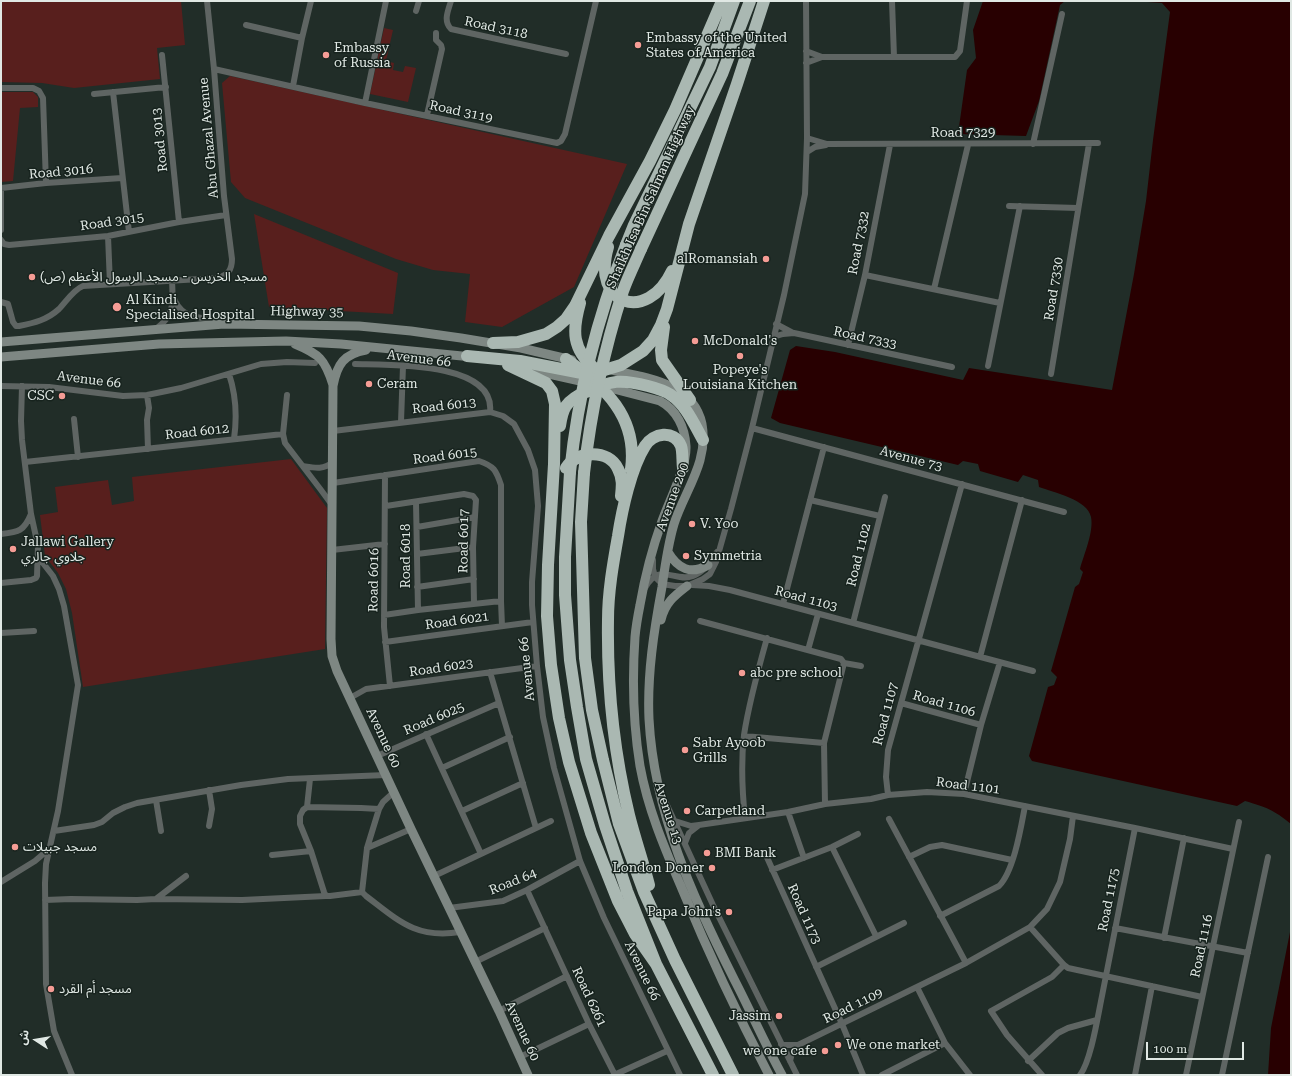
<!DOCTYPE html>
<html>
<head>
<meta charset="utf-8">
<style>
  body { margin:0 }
  #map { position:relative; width:1292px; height:1076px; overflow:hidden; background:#212d28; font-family:"Roboto Serif","Noto Sans Arabic",serif }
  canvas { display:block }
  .frame { position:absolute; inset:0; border:2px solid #e0e8e4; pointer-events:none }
  .north { position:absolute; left:16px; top:1020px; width:40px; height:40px; -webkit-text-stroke:3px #17231e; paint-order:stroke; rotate:282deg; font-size:11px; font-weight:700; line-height:16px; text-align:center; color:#e0e8e4 }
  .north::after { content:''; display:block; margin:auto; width:14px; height:18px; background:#e0e8e4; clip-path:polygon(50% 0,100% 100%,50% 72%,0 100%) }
  .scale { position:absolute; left:1146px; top:1042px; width:98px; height:18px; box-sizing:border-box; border:2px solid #e0e8e4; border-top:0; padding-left:5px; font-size:12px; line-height:14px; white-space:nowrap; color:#e0e8e4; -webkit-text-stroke:3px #17231e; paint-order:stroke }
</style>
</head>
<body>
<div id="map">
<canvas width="1292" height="1076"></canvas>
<div class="frame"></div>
<div class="north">ش</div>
<div class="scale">100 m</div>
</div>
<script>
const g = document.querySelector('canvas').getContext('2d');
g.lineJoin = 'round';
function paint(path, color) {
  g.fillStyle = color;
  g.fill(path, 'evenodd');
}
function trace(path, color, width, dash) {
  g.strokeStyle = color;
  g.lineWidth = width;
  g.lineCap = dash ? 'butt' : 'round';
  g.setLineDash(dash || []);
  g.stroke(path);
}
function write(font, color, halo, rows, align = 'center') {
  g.font = font + ' "Roboto Serif","Noto Sans Arabic",serif';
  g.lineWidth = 3;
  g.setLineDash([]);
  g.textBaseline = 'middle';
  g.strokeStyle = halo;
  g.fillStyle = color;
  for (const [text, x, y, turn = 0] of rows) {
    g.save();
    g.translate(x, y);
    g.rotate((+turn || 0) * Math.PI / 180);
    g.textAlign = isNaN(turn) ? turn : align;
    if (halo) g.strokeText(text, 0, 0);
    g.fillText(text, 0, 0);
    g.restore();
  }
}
const green = new Path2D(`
  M1 1H181L185 45 157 48 160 79 74 88 42 83 1 82Z
  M384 28 393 30 386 61 394 63 393 70 403 72 405 66 416 68 408 102 370 94Z
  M230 76 627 164 574 287 502 327 465 322 470 274 433 270 396 259 245 198 231 182 222 83Z
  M1 92H33L38 97V107L20 108 13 181 1 182Z
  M254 214 398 273 393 314 269 307Z
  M291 459 327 508 325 649 83 687 72 613 66 589 58 573 45 556 40 515 58 512 55 487 108 480 112 505 134 501 132 477Z`);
const water = new Path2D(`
  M983 1H1065L1060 5 1039 101 1026 136 958 134 967 70 976 58 973 30Z
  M1133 1H1291V824C1274 810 1266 807 1245 801L1237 806 1032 761 1029 756 1048 687 1054 685 1057 677 1051 671 1075 587 1079 584 1083 572 1080 569C1084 554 1094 532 1091 517 1088 500 1053 492 1039 487L1038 480 1023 475 1018 482 980 471 978 464 963 461 958 465 780 423 771 418 790 350 796 346 835 352 963 380 969 368 1112 390 1134 274 1146 201 1153 140 1170 12 1162 3Z
  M1291 927V1075H1268L1271 1028Z`);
const street = new Path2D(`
  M451 1C448 11 443 21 451 29L566 54
  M892 1 894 57
  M416 11 419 1
  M246 25 302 38
  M806 51 822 57
  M162 55 179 222
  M806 63 822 57H955L960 51 967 1
  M214 69 365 103 557 143 561 141 565 134 596 1
  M293 86 302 38 311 1
  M1 88H33L39 91 43 98 46 183
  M113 92 129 232
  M94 94 166 87
  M365 103 386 1
  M427 115 442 49 441 45 436 40V33
  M807 138 827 144 1098 143
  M1033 144 1062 14
  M807 152 815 147 826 145
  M1 188 46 183 122 178
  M1009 206 1078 208
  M1 230V188
  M108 236 110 284
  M1 240 4 244 9 245 108 236 179 222 226 215
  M865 275 1000 303
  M934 289 968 145
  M173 296C181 321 201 315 220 323
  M1 302 8 304 13 322 16 326H19C34 323 47 320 59 309 66 302 73 290 83 286L217 278C228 275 232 270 232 259L224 196 214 69 207 1
  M776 324 793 333
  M156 329C175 315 173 301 172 281
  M773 337 783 334 794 333 952 367
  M848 345 865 275 890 145
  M355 364C387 365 496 361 490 412
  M988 366 1020 206
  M229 374C236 395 237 418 234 439
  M1051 374 1089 144
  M1 386 49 387 123 396 147 395 181 388 261 364 287 362 315 363
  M147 395 149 408 147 420 148 449
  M287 395 283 434 285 443 321 490 332 505
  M74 419 78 457
  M401 422 403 366
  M752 428 1064 512
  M333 431 490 412 503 416 514 424 528 450 535 470 538 506 532 582V605L537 666 543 717 554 768 580 861 604 918 680 1075
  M25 462 283 434
  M303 466C315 468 323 470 333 462
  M385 475 384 627 390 686
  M333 483 479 461C494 466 496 470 501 485V601L502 626
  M810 500 880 516
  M416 502 418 610
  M386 506 464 494 473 496 476 500 473 547 474 603
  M417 527 475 517
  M1 534C19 532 24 531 31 514
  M332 550 385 544
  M417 554 473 547
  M39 558 53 576 59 589 64 606 78 685 58 811 46 864 45 883 46 984 54 1031 72 1075
  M653 560V569L655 577 662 584 675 586H687L703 579 710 574 716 562 731 509 752 428 784 295 805 194 807 138 806 1
  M1 583 31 580 36 578 37 576 38 546 31 514 22 440 21 421 22 386
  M692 585 709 586 730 590 1033 671
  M417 587 474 579
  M645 588C660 561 674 583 693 576 704 572 711 562 717 552
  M783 604 824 447
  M384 615 418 610 501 601
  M700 621 841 659 844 663 861 666
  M853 623 885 497
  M1 633 34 631
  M385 642 533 622
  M808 650 818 614
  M980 657 1022 500
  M490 672 536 828
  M350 698 366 689 537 666
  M901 703 981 725
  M426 734 481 854
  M744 736 824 743
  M377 756 499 703
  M442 768 510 737
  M310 779 307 807 303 810 300 816V824L311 851 324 892 326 896H330L362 892
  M394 792 383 802 379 809 367 848 362 892 366 896C399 921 416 939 460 932
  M964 794 981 725 1000 662
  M888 795 886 777 888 750 962 484
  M156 800 161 831
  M666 803 713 905 797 1075
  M825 804 824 743 844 663
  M307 807 361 808 379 809
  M462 811 523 783
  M788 812 804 858
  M745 818C742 790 741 762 744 735 749 702 758 670 767 638
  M889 819 966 963
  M675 821 691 826 699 825 788 812 825 804 871 799 888 795 927 792 964 794 1135 828 1233 849
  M209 826 212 809 209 790
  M54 831 94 825 102 822 113 813 125 807 137 803 241 785 288 779 386 775
  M685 843 689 833 698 826
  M832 847 876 936
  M367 848 411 829
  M765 853 842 1024 863 1075
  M272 855 311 851
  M909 857 930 847 942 845 1012 860
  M772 870 832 847 858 834
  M434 876 551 821
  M1 882 35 861 49 849
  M527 890 589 1024 615 1075
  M156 899 242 900 326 896
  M45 900 71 899 137 900 156 899 186 876
  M449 908 503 901 527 890 580 861
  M940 916 999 886C1014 871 1021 827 1025 806
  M1030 927 1064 965 1068 968 1202 997
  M1115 928 1248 953
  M1164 938 1184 838
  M475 962 545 928
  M816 967 904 923
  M917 987 945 1043 970 1075
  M499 1011 567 976
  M781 1044 784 1045H798L966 963 1030 927 1047 909 1060 882 1070 839 1073 816
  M520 1057 589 1024
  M790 1061 792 1053 798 1045
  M1028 1061 1058 1033 1068 1028 1097 1020
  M614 1075 667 1051
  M882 1075 945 1043
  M1042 1075 1007 1035 991 1011 1052 977 1064 965
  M1080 1075C1091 1061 1098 1015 1102 996 1113 940 1124 884 1135 828
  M1135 1075 1152 986
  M1186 1075 1239 822
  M1222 1075 1268 857`);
const secondary = new Path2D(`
  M1 342 224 324 359 326 411 331 461 338 521 348 572 360
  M295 344C319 354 325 359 333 385
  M366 350C344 354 337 364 333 386L331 639 332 656 337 671 411 829 499 1011 528 1075
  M1 357 159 344 286 341 341 344 472 357
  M522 368 589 383
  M607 369C642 377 693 381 702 424 709 462 685 490 674 524 668 544 665 566 662 587 654 630 647 675 649 719 654 813 693 898 735 981 751 1012 765 1044 782 1075
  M602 386 660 401C677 410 685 428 686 446 687 467 669 501 662 521 652 549 645 576 640 605 638 615 636 626 635 637 632 681 633 723 640 766 648 810 665 849 682 889 708 952 737 1014 769 1075
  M668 552C678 569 691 575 708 565
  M661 620C665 603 674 596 687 586`);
const highway = new Path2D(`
  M626 245 634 225 710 67 734 1
  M608 247C591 305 647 324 672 271
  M641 249 722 74 750 1
  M580 303C572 331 572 349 595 369
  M664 327 661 350 662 360 690 400
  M493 343 518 342 546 334 557 327 566 319 575 306 609 236 650 161 675 110 722 1
  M467 356 520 361 587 374 598 372 621 365 643 351 653 340 661 325 667 309 689 224 737 84 764 1
  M566 359C605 387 638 417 631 469
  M508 365 546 383 552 391 555 404 554 464 548 565 547 616 551 665 559 718 569 762 591 833 618 901 635 934 656 964
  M560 426C561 419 562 412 566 406 571 399 578 395 586 392 611 380 621 379 648 386 656 388 664 390 671 395 686 405 694 424 703 440
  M566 468C577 450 609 449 618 469 623 478 622 487 621 496
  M570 472 565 557V595L570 660 577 707 586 759 605 825 627 891 656 964 713 1075
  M584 473 581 522 585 658 592 710 603 760 619 824 644 892 675 960 733 1075
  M649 885C643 862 635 839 629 815 614 753 607 685 608 620 608 592 613 564 618 536 622 510 631 468 645 446 653 433 674 429 681 446 683 452 682 461 683 468`);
const highwayBridge = new Path2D(`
  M570 472C578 394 597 318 626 245
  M584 473C591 411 604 350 623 291 628 277 635 263 641 249`);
const markers = [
  [638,45,4,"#f59c95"],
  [326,55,4,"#f59c95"],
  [766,259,4,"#f59c95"],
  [32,277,4,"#f59c95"],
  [117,307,5,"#f59c95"],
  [695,341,4,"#f59c95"],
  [740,356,4,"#f59c95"],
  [369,384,4,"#f59c95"],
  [62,396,4,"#f59c95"],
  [692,524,4,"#f59c95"],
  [13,549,4,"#f59c95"],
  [686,556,4,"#f59c95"],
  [742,673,4,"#f59c95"],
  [685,750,4,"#f59c95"],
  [687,811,4,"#f59c95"],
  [15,847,4,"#f59c95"],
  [707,853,4,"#f59c95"],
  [712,868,4,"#f59c95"],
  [729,912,4,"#f59c95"],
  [51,989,4,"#f59c95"],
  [779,1016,4,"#f59c95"],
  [838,1045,4,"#f59c95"],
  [825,1051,4,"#f59c95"]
];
const streetNames = [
  ["Road 3118",496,28,12],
  ["Road 3119",461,112,12],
  ["Road 7329",963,133],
  ["Abu Ghazal Avenue",209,138,-95],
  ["Road 3013",160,140,-96],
  ["Road 3016",61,172,-5],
  ["Shaikh Isa Bin Salman Highway",651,197,-66],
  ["Road 3015",112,222,-8],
  ["Road 7332",859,243,-79],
  ["Road 7330",1054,289,-81],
  ["Highway 35",307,312,1],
  ["Road 7333",865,338,12],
  ["Avenue 66",419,359,7],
  ["Avenue 66",89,380,7],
  ["Road 6013",444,406,-6],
  ["Road 6012",197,432,-6],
  ["Road 6015",445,456,-7],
  ["Avenue 73",911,459,15],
  ["Avenue 200",673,497,-70],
  ["Road 6017",464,541,-89],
  ["Road 1102",859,555,-76],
  ["Road 6018",406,556,-90],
  ["Road 6016",374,580,-89],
  ["Road 1103",806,599,15],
  ["Road 6021",457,621,-8],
  ["Road 6023",441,668,-8],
  ["Avenue 66",527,669,-96],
  ["Road 1106",944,704,16],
  ["Road 1107",886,714,-75],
  ["Road 6025",434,719,-23],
  ["Avenue 60",383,738,65],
  ["Road 1101",968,786,7],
  ["Avenue 13",668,813,72],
  ["Road 64",513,882,-22],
  ["Road 1175",1109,900,-79],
  ["Road 1173",804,914,66],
  ["Road 1116",1202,946,-78],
  ["Avenue 66",642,971,64],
  ["Road 6261",589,997,65],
  ["Road 1109",853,1006,-26],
  ["Avenue 60",522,1031,65]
];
const poiNames = [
  ["Embassy of the United",646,38],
  ["States of America",646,53],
  ["Embassy",334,48],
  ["of Russia",334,63],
  ["alRomansiah",758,259,"right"],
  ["مسجد الخريس - مسجد الرسول الأعظم (ص)",40,277],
  ["Al Kindi",126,300],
  ["Specialised Hospital",126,315],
  ["McDonald's",703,341],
  ["Popeye's",740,370,"center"],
  ["Louisiana Kitchen",740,385,"center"],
  ["Ceram",377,384],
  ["CSC",54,396,"right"],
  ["V. Yoo",700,524],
  ["Jallawi Gallery",21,542],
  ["جلاوي جالري",21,557],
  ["Symmetria",694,556],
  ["abc pre school",750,673],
  ["Sabr Ayoob",693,743],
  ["Grills",693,758],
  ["Carpetland",695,811],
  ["مسجد جبيلات",23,847],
  ["BMI Bank",715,853],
  ["London Doner",704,868,"right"],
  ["Papa John's",721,912,"right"],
  ["مسجد أم القرد",59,989],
  ["Jassim",771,1016,"right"],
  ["We one market",846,1045],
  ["we one cafe",817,1051,"right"]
];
paint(green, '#581f1d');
paint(water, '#280001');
trace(street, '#5f6563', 6);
trace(secondary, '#7e8783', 9);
trace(highway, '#aab8b2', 12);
trace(highwayBridge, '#aab8b2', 12);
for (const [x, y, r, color] of markers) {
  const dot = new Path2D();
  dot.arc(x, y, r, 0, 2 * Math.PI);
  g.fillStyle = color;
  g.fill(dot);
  trace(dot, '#17231e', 1.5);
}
write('13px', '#e0e8e4', '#17231e', streetNames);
write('13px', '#e0e8e4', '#17231e', poiNames, 'left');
</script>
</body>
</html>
